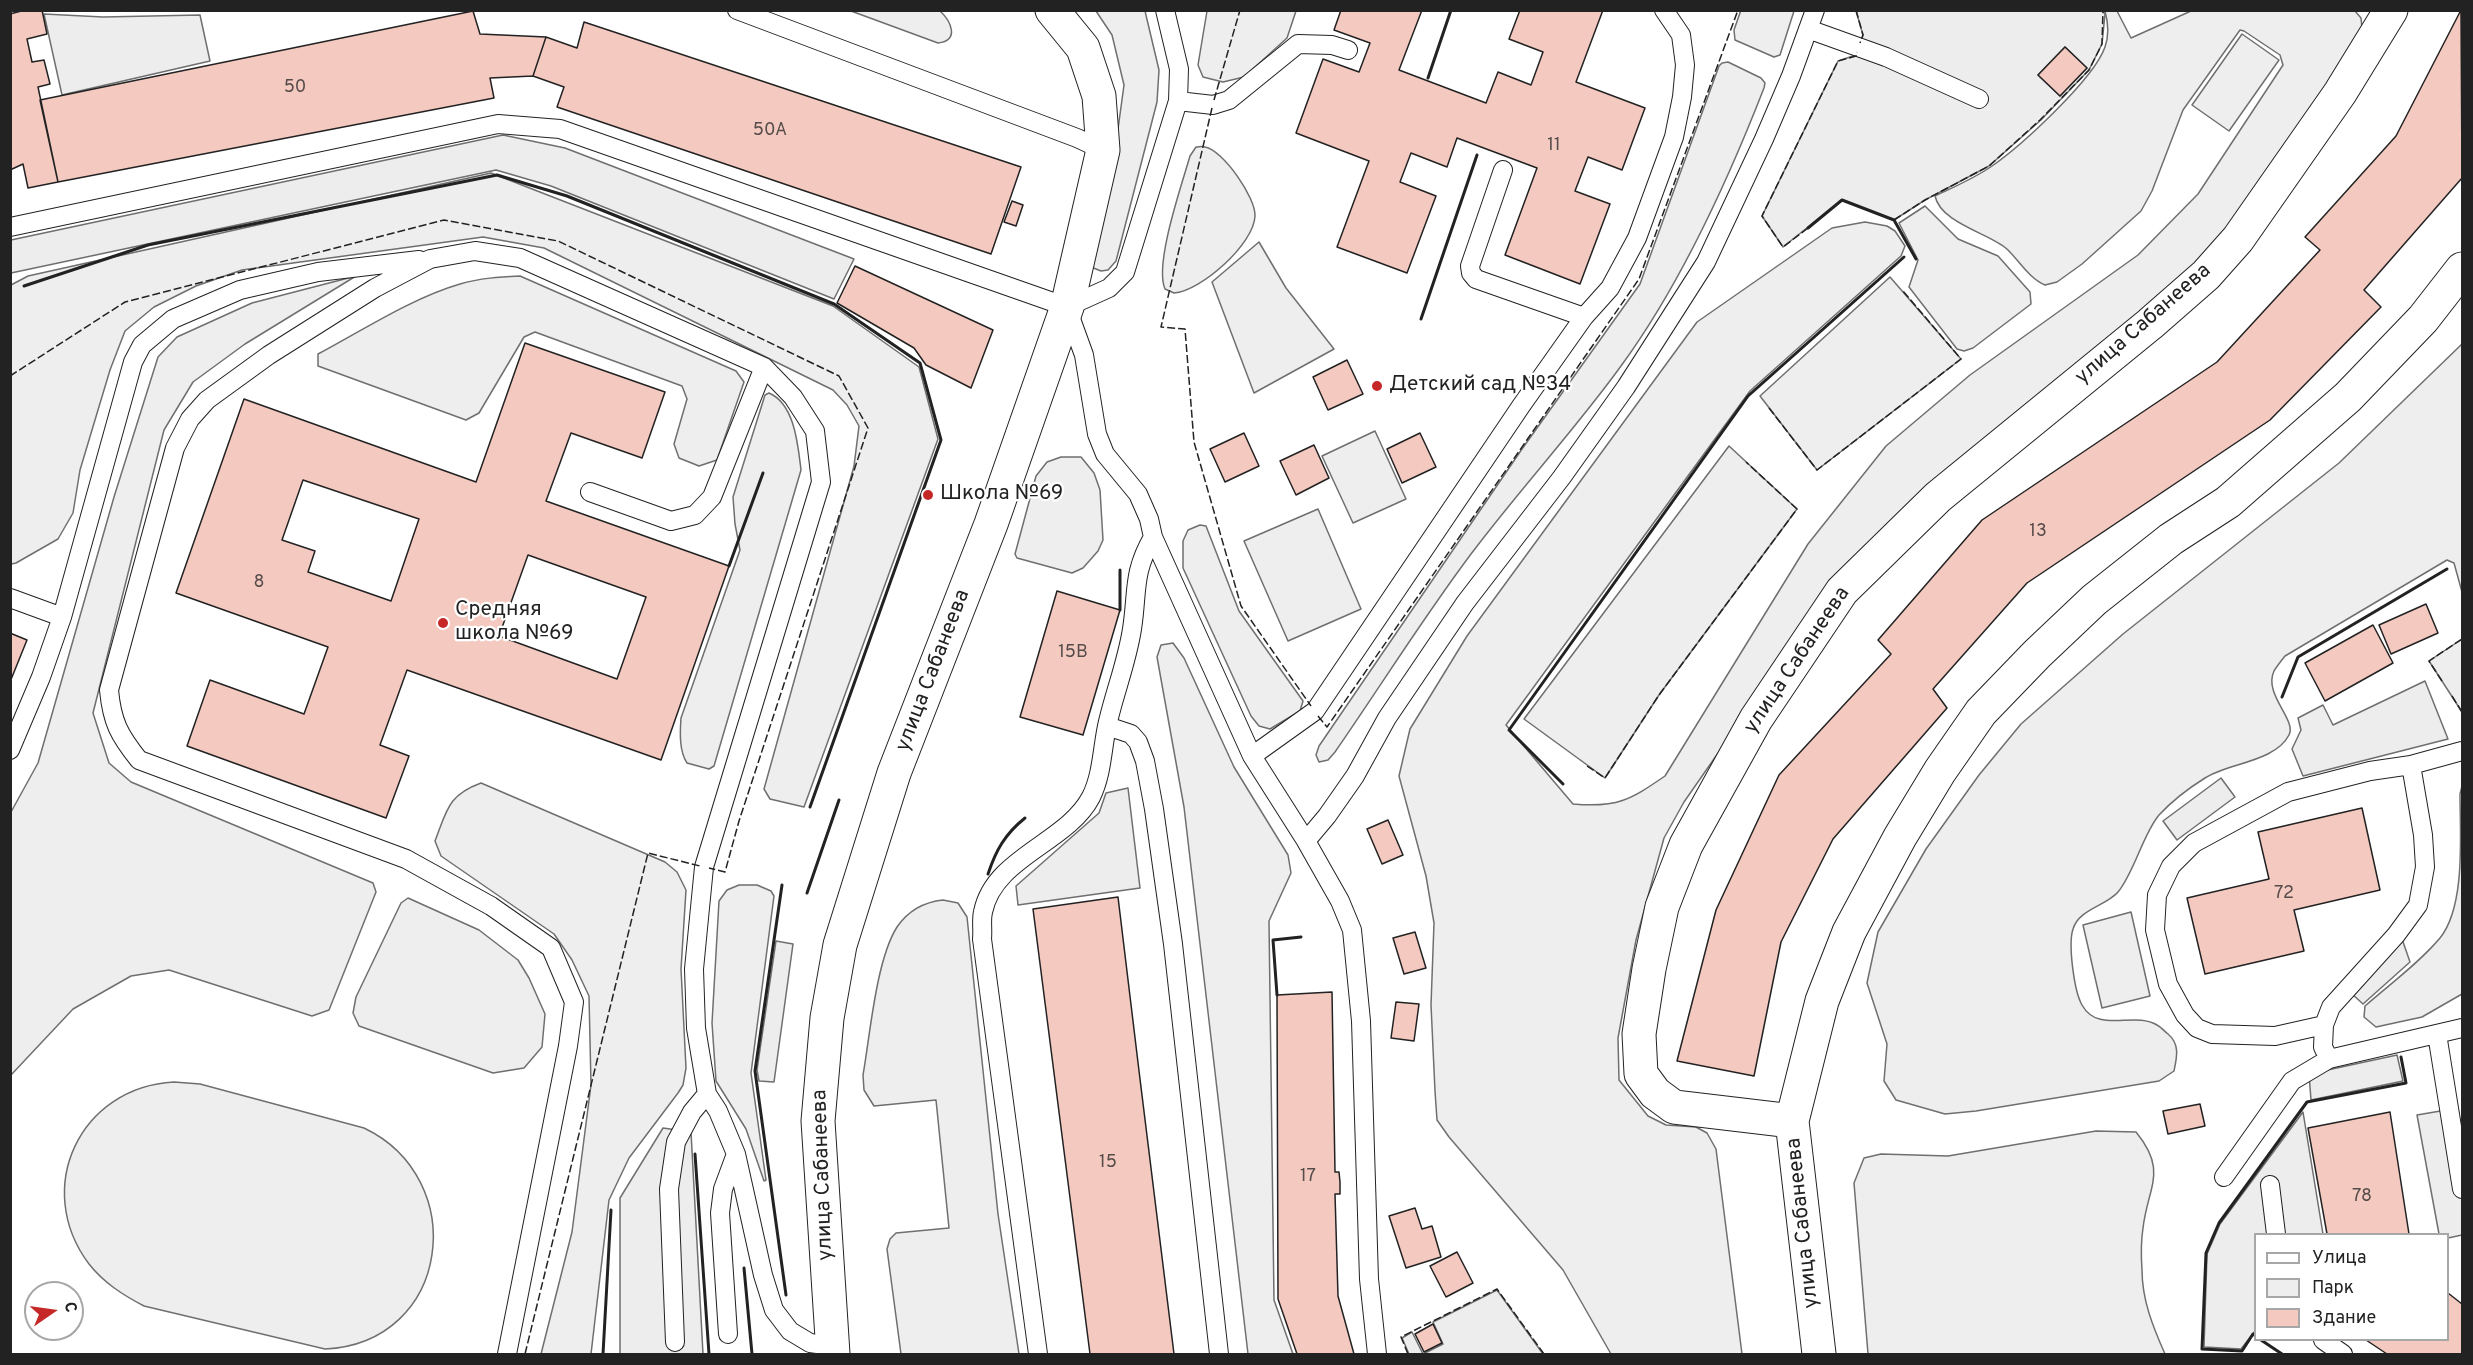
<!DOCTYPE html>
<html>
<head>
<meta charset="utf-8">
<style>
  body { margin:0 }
  #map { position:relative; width:2473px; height:1365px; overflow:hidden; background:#fff; font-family:Overpass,sans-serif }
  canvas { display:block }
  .frame { position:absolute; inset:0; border:12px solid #222; pointer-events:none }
  .legend { position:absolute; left:2254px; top:1233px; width:195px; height:108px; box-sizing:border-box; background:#fff; border:2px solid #a7a7a7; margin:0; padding:8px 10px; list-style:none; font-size:18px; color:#222 }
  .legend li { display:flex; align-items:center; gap:12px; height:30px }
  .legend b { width:30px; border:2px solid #a7a7a7 }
  .north { position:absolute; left:24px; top:1281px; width:60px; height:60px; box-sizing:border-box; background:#fff; border:2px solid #a7a7a7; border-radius:50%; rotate:77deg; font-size:16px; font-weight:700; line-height:24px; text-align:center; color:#222 }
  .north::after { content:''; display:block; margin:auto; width:21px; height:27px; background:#c62828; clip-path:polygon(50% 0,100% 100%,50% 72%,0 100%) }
</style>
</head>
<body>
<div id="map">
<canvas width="2473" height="1365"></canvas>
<div class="frame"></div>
<ul class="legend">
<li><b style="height:8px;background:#fff"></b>Улица</li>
<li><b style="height:16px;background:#eee"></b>Парк</li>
<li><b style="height:16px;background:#f3c9c0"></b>Здание</li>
</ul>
<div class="north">С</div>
</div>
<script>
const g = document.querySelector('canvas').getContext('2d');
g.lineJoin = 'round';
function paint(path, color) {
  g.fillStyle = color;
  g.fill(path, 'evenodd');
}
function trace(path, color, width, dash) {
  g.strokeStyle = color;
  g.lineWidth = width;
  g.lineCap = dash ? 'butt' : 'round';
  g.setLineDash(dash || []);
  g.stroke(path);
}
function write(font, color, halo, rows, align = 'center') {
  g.font = font + ' Overpass,sans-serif';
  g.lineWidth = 4.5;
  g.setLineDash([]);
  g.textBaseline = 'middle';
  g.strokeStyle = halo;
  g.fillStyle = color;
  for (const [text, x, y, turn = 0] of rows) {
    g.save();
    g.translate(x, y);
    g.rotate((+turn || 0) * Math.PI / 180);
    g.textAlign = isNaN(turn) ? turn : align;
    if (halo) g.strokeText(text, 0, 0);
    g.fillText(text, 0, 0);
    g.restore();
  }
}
const green = new Path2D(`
  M1741 10 1794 11 1780 55 1774 57 1735 40 1734 30Z
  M851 11H940C951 21 960 41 938 43Z
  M1096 11H1145L1159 70 1157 102 1116 261 1108 270 1101 271 1091 267 1115 151 1124 85 1112 35Z
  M1207 11H1296L1287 38 1244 77 1223 82 1203 77 1198 65Z
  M2105 11H2117L2131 38 2191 11H2355L2361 18 2363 38 2230 237 1833 588 1684 802 1664 838 1636 940 1618 1038 1619 1080 1648 1116 1666 1125 1696 1127 1707 1133 1716 1149 1742 1354H1611L1563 1270 1449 1137 1437 1120 1435 1091 1431 1005 1434 923 1426 876 1399 776 1410 729 1467 636 1697 322 1832 228 1865 222 1887 226 1895 231 1905 246 1901 256 1750 391 1506 725 1573 804C1617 808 1630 800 1665 776L1808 544 1886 446 1970 375 2138 255 2198 194 2283 65 2280 55 2244 31 2240 30 2183 110 2152 191 2141 211 2082 264 2057 282 2045 285C2030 279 2019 261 2008 250 1992 234 1941 224 1935 196 1954 187 1975 178 1992 166 2021 146 2094 79 2105 47 2109 36 2108 22 2105 11Z
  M2242 34 2279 60 2229 131 2192 105Z
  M1728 62 1761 78 1765 83 1764 88C1727 183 1681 284 1621 366 1574 431 1519 490 1471 554 1423 618 1380 687 1335 752L1328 760 1319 762 1316 755 1319 746 1522 449 1640 284 1719 66 1722 63Z
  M1196 147C1199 147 1202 146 1205 147 1223 150 1256 198 1255 216 1254 244 1201 291 1174 293L1165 289C1154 264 1182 184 1190 156Z
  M491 173 833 306 919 367 938 439 804 807 770 799 764 789 854 466 859 426 847 405 833 390 544 248 483 237 242 270 196 286 154 307 125 331 110 370 80 470 73 513 58 539 16 563 11 564V285L28 276Z
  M1925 206 1958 239 1998 256 2030 292 2031 304 1973 348 1964 351 1957 349 1909 287 1918 260 1899 223Z
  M1259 242 1286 288 1334 349 1254 393 1212 282Z
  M356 276 245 344 193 382 164 430 93 713 109 763 131 782 373 883 376 892 329 1010 312 1016 169 970 131 976 73 1009 11 1075V1084V812L38 763 114 497 158 357 177 337 252 303Z
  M520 276 736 371 744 382 717 460 699 466 679 458 674 444 687 399 682 386 535 332 524 337 479 413 466 420 318 366V354C363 330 412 298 460 284 480 278 500 277 520 276Z
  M1890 277 1961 359 1817 470 1760 396Z
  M2462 344V592L2454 563 2447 560 2285 656C2281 661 2277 666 2274 671 2263 694 2297 720 2289 735 2275 762 2228 763 2205 778 2189 788 2172 801 2159 815 2143 834 2134 873 2118 892 2106 906 2079 909 2073 929 2068 944 2074 991 2082 1005 2098 1034 2134 1011 2157 1025 2161 1027 2164 1031 2168 1034 2180 1044 2177 1057 2174 1071L2159 1081 1976 1111 1945 1114 1896 1100 1884 1081 1887 1044 1867 983 1878 932 1926 849 1979 775 2021 724 2123 634 2339 463Z
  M769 393C795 404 798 446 801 470L714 766 709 769 687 763C679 751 680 732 681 718L740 550 735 524 733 497 765 395Z
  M1375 431 1406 499 1353 523 1322 456Z
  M1729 446 1797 509 1659 695 1605 778 1524 719Z
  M1061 457H1081L1094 473 1100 490 1103 540 1098 551 1083 568 1072 573 1017 558 1015 554 1036 476 1047 462Z
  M1318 509 1361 609 1288 641 1244 541Z
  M1200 525 1206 526 1239 611 1303 701 1300 711 1270 729 1259 726 1251 716 1183 568V541L1188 530Z
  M2462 639V712L2429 661Z
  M1173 643 1184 658 1234 767 1288 855 1291 873 1269 921 1274 1300 1293 1354H1248L1184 807 1157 657 1161 645Z
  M481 783 665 862 677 872 686 890 681 969 686 1068 683 1085 678 1093 629 1158 609 1200 591 1354H541L572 1232 591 1085 589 996 572 960 554 934 441 856 435 841C447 810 448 795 481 783Z
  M2462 786V994L2422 1017 2376 1027 2364 1017 2365 1006C2390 984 2419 963 2440 938 2466 906 2460 833 2460 794Z
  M739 885H757L771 891 774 896 751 1073 766 1180 764 1181 746 1129 716 1081 712 1023 719 901 727 890Z
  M408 898 479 930 518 960 529 978 545 1014 542 1047 524 1068 493 1073 359 1026 353 1013 356 997 401 903Z
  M943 900 958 903 967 917 998 1214 1019 1354H901L887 1249 890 1239 896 1233 949 1228 936 1100 874 1106 864 1090 863 1075C870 1036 876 960 897 927 908 911 924 902 943 900Z
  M2131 912 2150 996 2102 1008 2083 925Z
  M174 1082 200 1084 364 1128C471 1179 451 1343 325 1349L144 1306C123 1295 104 1283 89 1264 32 1188 80 1087 174 1082Z
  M2096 1131 2136 1132C2168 1171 2148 1186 2143 1228 2141 1241 2141 1256 2142 1270 2142 1300 2153 1327 2165 1354H1868L1854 1183 1864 1158 1881 1154 1948 1156Z`);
const parking = new Path2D(`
  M1856 11H2103L2105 14 2102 44 2089 70 2041 120 1989 166 1925 200 1894 220 1842 200 1783 247 1762 216 1838 61 1856 55 1863 35ZM2065 47 2087 68 2060 96 2038 75Z
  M44 14 103 17 200 15 210 61 62 95Z
  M503 135 565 148 854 259 834 299 551 186 496 170 11 273V240Z
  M2425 681 2448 739 2303 776 2292 749 2301 730 2298 718 2323 705 2333 725Z
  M2221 778 2235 797 2177 840 2163 821Z
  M1128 788 1140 888 1018 905 1016 886 1099 813 1106 793Z
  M2401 936 2410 962 2363 1004 2351 993Z
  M776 941 793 944 774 1082 759 1081 757 1070Z
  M2397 1055 2403 1081 2311 1100 2309 1074Z
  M2458 1108 2462 1134V1235L2448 1238V1234H2439L2417 1115Z
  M2303 1112 2323 1234H2256L2255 1331 2241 1349 2204 1347 2207 1254 2220 1224Z
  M663 1128 691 1132 703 1354H620V1198Z
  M1497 1290 1543 1354H1409L1402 1338 1412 1332 1423 1354 1443 1344 1433 1322Z`);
const building = new Path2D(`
  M25 10H42L47 34 27 39 32 62 44 60 50 84 38 87 58 182 28 188 23 164 10 170V14Z
  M1341 10H1422L1399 70 1486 103 1498 72 1531 85 1543 52 1509 39 1520 10H1603L1576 82 1645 108 1622 170 1588 157 1575 191 1610 204 1580 284 1505 255 1537 168 1457 138 1447 167 1411 153 1400 182 1436 196 1407 273 1337 247 1369 161 1296 133 1323 59 1359 72 1370 43 1334 30Z
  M2461 10 2462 178 2364 290 2381 307 2270 420 2027 583 1933 689 1947 708 1833 839 1781 942 1754 1076 1677 1061 1716 910 1779 775 1891 654 1878 640 1982 520 2217 362 2320 250 2305 237 2396 136Z
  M473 11 480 34 546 37 533 76 490 78 494 98 58 182 40 100Z
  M584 22 1021 167 991 254 557 107 564 87 533 76 546 37 577 48Z
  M2065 47 2087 68 2060 96 2038 75Z
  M1012 201 1023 205 1016 226 1004 222Z
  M855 266 993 330 971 388 926 365 914 348 837 303Z
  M525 343 665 392 642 458 571 433 546 501 729 566 661 760 407 670 380 745 409 756 386 818 187 746 210 680 304 714 328 647 176 593 244 399 476 482ZM303 480 419 519 391 601 308 572 315 551 282 540ZM528 555 646 597 617 679 499 636Z
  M1347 360 1363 394 1328 410 1313 377Z
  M1244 433 1259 466 1225 482 1210 449Z
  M1420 433 1436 467 1402 483 1387 449Z
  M1314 445 1329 478 1296 495 1280 461Z
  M1057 591 1120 610 1083 735 1020 717Z
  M2426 604 2438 633 2391 654 2379 625Z
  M2373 625 2393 663 2325 701 2305 663Z
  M10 633 27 640 10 682Z
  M2362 808 2380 890 2294 910 2304 951 2205 974 2187 898 2269 879 2258 832Z
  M1388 820 1403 855 1382 864 1367 829Z
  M1118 897 1140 1079 1174 1354H1090L1033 909Z
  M1415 932 1426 968 1404 974 1393 938Z
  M1332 992 1335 1172H1339L1340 1182V1194H1335L1338 1296 1354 1354H1297L1278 1299 1277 995Z
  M1396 1002 1419 1004 1414 1041 1391 1038Z
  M2200 1104 2205 1126 2168 1134 2163 1111Z
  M2390 1112 2409 1234H2327L2308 1128Z
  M1415 1208 1422 1229 1432 1226 1441 1257 1406 1268 1389 1216Z
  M1457 1252 1473 1283 1446 1297 1430 1266Z
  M2448 1293 2462 1304V1354H2387L2366 1340H2448Z
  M1433 1324 1442 1343 1424 1352 1415 1334Z`);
const lane = new Path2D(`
  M737 10 1077 138 1103 150
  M1808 29 1886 57 1979 99
  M1178 101 1213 105 1229 100 1298 44 1332 45 1348 50
  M1503 170 1470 266 1471 273 1476 279 1584 317
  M10 227 498 124 560 129 1067 307 1109 288 1125 272 1178 101 1179 69 1165 10
  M590 492 671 521 695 515 712 497 764 367
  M1153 537 1252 756 1306 841 1340 901 1352 930 1361 1021 1369 1279 1377 1354
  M10 598 62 617
  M1107 726 1131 734 1138 742 1145 761 1154 809 1173 944 1219 1354
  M10 750 41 677 62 617 133 362 142 345 173 319 240 290 318 272 419 260
  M1252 756 1315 711 1521 406 1584 317 1610 288 1637 238 1674 137 1682 97 1685 65 1681 35 1664 10
  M1306 841 1327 816 1355 776 1387 718 1465 603 1562 477 1626 387 1706 262 1764 139 1791 76 1815 10
  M2324 1025 2275 1036 2212 1034 2197 1028 2185 1015 2168 984 2155 930 2157 895 2171 866 2194 843 2288 792 2370 771 2411 765
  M2437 1034 2462 1189
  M2329 1059 2323 1047 2324 1025 2331 1007 2396 935 2418 905 2425 867 2423 835 2411 765 2462 751
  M2224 1177 2292 1081 2329 1059 2462 1028
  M2270 1185 2276 1234
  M728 1334 720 1213 723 1189 736 1154
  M2323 1340 2343 1354
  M675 1342 669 1189 676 1142 692 1112 707 1094
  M507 1354 568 1046 574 1002 551 948 491 906 406 859 139 760C119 735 112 722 109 690L175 448 190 419 207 400 269 355 375 288 430 259 475 251 520 258 764 367 793 397 815 431 821 482 704 867 694 969 696 1028 707 1094 718 1111 736 1154 763 1275 774 1310 790 1331 810 1343 832 1346
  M1038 1354 982 939C983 930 981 920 983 912 994 857 1067 843 1091 797 1102 775 1102 750 1107 726 1114 694 1127 662 1132 629 1138 590 1132 574 1153 537L1149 519 1138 494 1105 454 1097 434 1084 355 1067 308`);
const street = new Path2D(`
  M1792 1121 1822 1001 1849 932 1900 837 1940 771 1981 712 2037 654 2094 600 2171 539 2228 502 2348 397 2423 319 2462 269
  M1819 1354 1792 1121 1674 1107 1655 1093 1641 1074 1639 1034 1649 969 1662 907 1686 845 1756 719 1842 591 1938 497 2150 324 2206 275 2238 239 2340 93 2391 10`);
const secondary = new Path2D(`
  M833 1354 818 1121 827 1018 840 945 894 773 991 524 1067 307 1103 150 1099 96 1083 48 1052 10`);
const fence = new Path2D(`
  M1856 10 1863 35 1860 43
  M1214 100 1240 10
  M1212 108 1161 327 1185 329 1194 442 1241 606 1311 706
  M1894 220 1925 200 1989 166 2040 120 2089 70 2102 44 2103 10
  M1808 228 1783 247 1762 216 1838 61 1856 56 1857 52
  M10 376 125 302 444 220 558 241 839 376 868 428 739 821 725 872 709 868
  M1769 408 1817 470 1961 359 1903 291
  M2442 681 2429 661 2462 639
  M2452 696 2462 712
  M1318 716 1327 727 1639 279 1738 10
  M1587 766 1605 778 1659 695 1797 509 1746 462
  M525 1354 648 853 700 866
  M1408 1354 1401 1337 1497 1289 1544 1354`);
const wall = new Path2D(`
  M1428 78 1451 10
  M1808 228 1842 200 1894 220 1916 259
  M24 286 148 245 497 175 567 196 834 304 920 363 941 440 810 807
  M1421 319 1477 155
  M729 566 763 473
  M1120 570V610
  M2282 697 2298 657 2447 569
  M1563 784 1509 730 1748 396 1904 257
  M988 874C996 850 1005 834 1025 818
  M782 885 755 1071 786 1295
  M807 893 839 800
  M1277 995 1273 940 1301 937
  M695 1154 709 1354
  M744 1268 752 1354
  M2256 1336 2253 1334 2242 1351 2202 1349 2206 1253 2219 1223 2307 1102 2406 1083 2401 1057
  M2261 1340 2282 1354
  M603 1354 611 1210`);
const markers = [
  [1377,386,6,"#c62828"],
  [928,495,6,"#c62828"],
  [443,623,6,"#c62828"]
];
const numberNames = [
  ["50",295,88],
  ["50А",770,131],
  ["11",1554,146],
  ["13",2038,532],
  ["8",259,583],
  ["15В",1073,653],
  ["72",2284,894],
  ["15",1108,1163],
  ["17",1308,1177],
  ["78",2362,1197]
];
const streetNames = [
  ["улица Сабанеева",2144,325,-41],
  ["улица Сабанеева",1798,661,-56],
  ["улица Сабанеева",934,671,-69],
  ["улица Сабанеева",824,1175,-92],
  ["улица Сабанеева",1804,1223,-96]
];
const poiNames = [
  ["Детский сад №34",1389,386],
  ["Школа №69",940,495],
  ["Средняя",455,611],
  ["школа №69",455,635]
];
paint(green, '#eee');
trace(green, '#6f6f6f', 1.5);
paint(parking, '#ededed');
trace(parking, '#6f6f6f', 1.5);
paint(building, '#f3c9c0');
trace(building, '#222', 1.5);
trace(lane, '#222', 20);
trace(street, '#222', 35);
trace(secondary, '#222', 35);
trace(lane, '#fff', 18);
trace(street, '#fff', 33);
trace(secondary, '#fff', 33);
trace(fence, '#222', 1.5, [8, 3]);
trace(wall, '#222', 3);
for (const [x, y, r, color] of markers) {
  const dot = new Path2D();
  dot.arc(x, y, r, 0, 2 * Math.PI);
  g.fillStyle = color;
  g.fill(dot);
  trace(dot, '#fff', 2);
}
write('18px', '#564c4a', null, numberNames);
write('21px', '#222', '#fff', streetNames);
write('21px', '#222', '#fff', poiNames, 'left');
</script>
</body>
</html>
